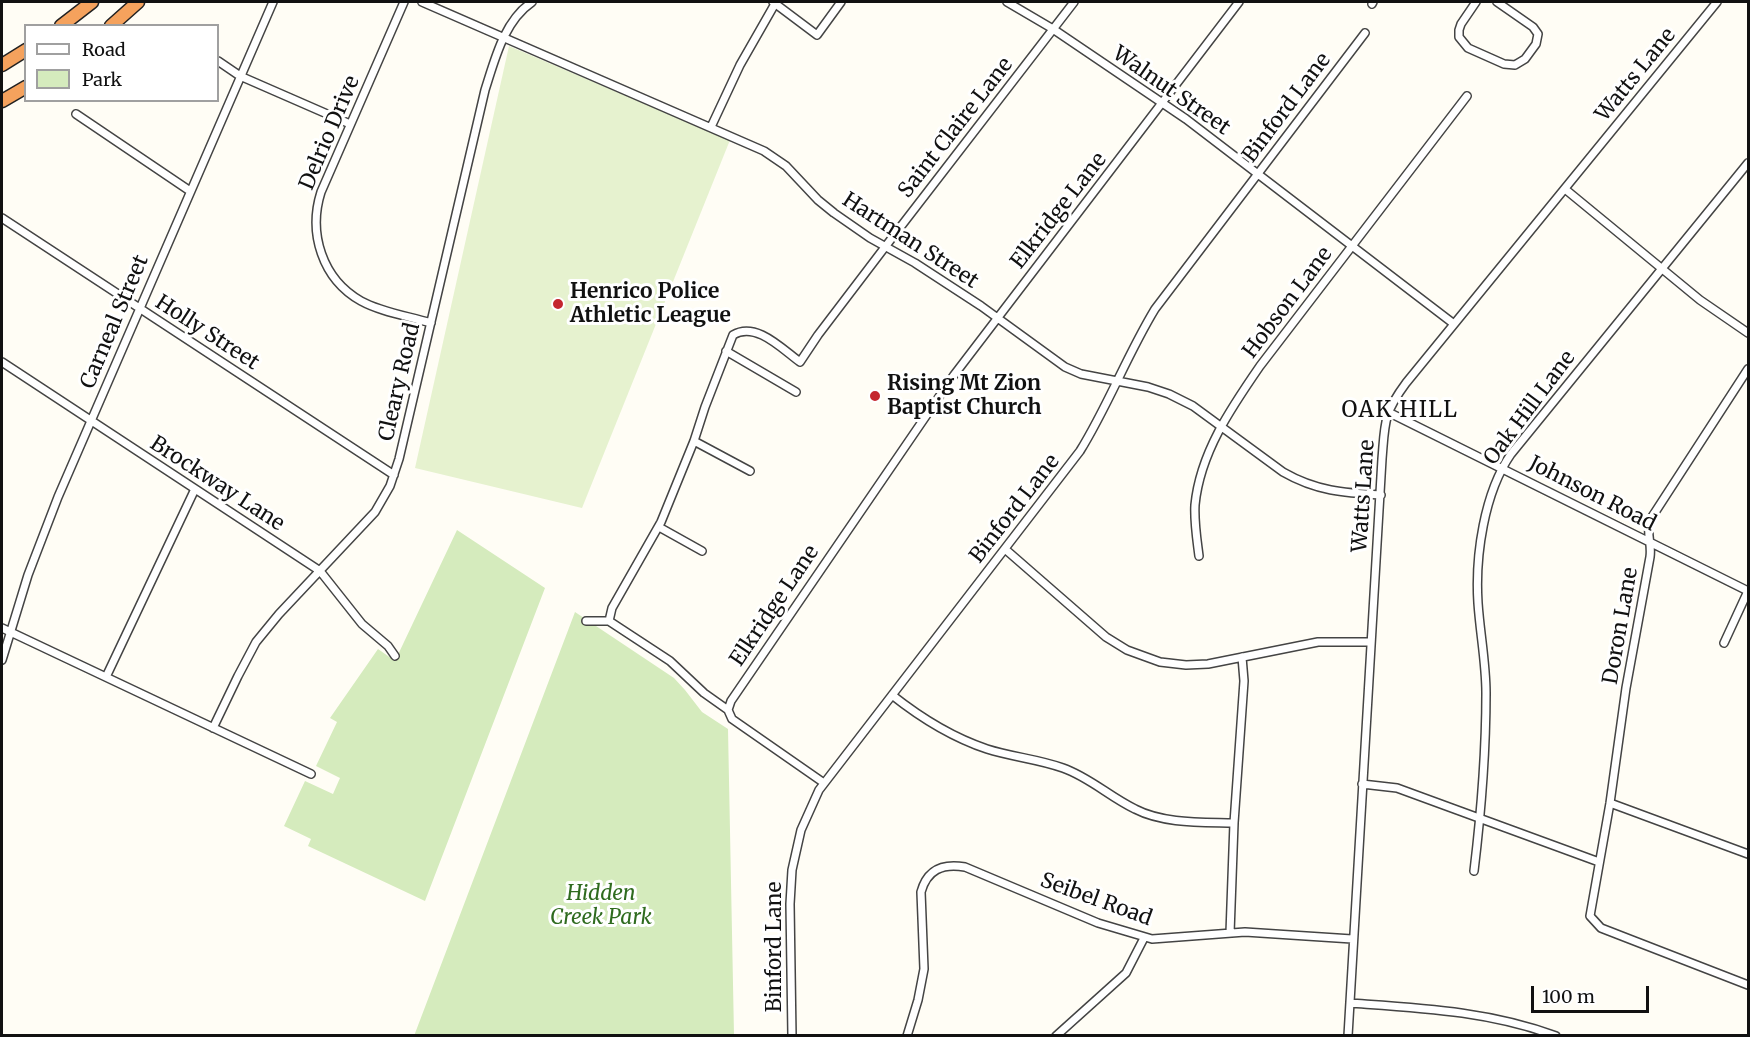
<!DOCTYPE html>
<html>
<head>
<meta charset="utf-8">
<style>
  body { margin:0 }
  #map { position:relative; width:1750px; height:1037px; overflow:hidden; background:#fffdf5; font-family:Merriweather,serif }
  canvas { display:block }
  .frame { position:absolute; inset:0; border:3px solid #111; pointer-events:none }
  .legend { position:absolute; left:24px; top:24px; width:195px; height:78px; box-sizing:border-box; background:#fff; border:2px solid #a0a0a0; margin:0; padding:8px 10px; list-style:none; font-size:18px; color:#111 }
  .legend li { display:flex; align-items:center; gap:12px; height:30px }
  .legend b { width:30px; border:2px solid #a0a0a0 }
  .scale { position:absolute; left:1531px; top:986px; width:118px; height:27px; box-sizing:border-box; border:3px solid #111; border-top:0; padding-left:8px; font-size:18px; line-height:21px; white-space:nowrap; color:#111; -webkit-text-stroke:4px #fff; paint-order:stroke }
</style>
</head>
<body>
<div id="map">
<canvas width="1750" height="1037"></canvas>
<div class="frame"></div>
<ul class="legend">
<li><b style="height:8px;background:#fff"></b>Road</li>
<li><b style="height:16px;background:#d5ebbd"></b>Park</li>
</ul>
<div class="scale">100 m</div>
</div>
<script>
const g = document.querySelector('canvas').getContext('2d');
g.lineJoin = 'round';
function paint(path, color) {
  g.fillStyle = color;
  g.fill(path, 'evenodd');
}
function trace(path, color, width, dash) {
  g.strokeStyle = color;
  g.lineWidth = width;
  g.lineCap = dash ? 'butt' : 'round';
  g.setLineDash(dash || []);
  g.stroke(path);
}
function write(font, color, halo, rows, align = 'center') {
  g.font = font + ' Merriweather,serif';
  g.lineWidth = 6;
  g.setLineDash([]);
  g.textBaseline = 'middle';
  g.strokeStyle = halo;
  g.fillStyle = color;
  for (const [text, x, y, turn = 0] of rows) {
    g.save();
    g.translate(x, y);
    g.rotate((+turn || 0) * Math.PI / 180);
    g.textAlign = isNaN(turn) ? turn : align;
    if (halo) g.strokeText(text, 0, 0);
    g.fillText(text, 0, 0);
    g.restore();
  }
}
const green = new Path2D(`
  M457 530 545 588 425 901 308 846 311 839 284 826 305 781 333 794 340 778 316 766 337 722 330 718 378 649 395 661Z
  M575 612 674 678 685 690 702 712 728 729 734 1035 414 1036Z`);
const pitch = new Path2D(`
  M509 46 730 140 582 508 415 468Z`);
const street = new Path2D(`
  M404 2 321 192C308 233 322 279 361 301 381 312 408 316 431 323
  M422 2 764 151 786 166 818 200 834 213 870 238 915 263 981 306 1065 367 1081 374 1148 387 1169 394 1193 406 1283 472C1316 491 1344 493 1381 495
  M773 2 817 35 841 2
  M1007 2 1053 29 1186 119 1454 324
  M1476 2 1461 24 1459 30V37L1468 48 1504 64 1515 65 1525 59 1536 44 1538 34 1533 27 1497 2
  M1372 4 1373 2
  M218 61 240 76 350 124
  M76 114 190 191
  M711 127 740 65 776 2
  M1565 189 1700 300 1748 333
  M2 218 394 475
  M726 351 796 392
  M2 362 320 571 362 624 388 646 395 656
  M1748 369 1650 520C1646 535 1652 543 1650 557L1626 688 1610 803 1590 916 1601 928 1748 985
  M1388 412 1748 591
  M694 441 750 471
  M659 527 702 551
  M1005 549 1106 637 1127 650 1160 662 1186 665 1208 664 1318 642H1371
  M1199 556C1197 540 1194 522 1195 505 1200 453 1231 408 1260 366L1467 96
  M586 621H609L670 661 704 693 728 710 732 719 824 783
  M609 621 612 608 661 522 694 441 705 407 733 335C756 321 782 349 800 362L818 335 885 247 1074 2
  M2 628 311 774
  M1724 643 1748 591
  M2 660 28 575 58 497 273 2
  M106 677 195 489
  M892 695C921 718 951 737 987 749 1012 757 1038 759 1063 768 1089 777 1110 797 1135 809 1164 824 1203 822 1234 823
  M728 710 731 701 954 375 1239 2
  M213 728 238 676 256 642 279 614 375 512 390 486 399 459 485 90C495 59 504 21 532 2
  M1362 784 1397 788 1599 862
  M1610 803 1748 854
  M1474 871C1481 813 1486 752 1486 693 1486 663 1480 633 1478 603 1475 556 1484 493 1511 454L1748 163
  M1230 933 1234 823 1244 681 1242 657
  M1350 1003C1420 1008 1489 1011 1556 1036
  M792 1036 790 904 792 870 801 830 819 790 1080 451C1108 406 1127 355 1155 309L1365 33
  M907 1036 918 1000 924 969 921 892C927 870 942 863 965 867L1098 923 1152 939 1245 932 1352 939
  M1056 1036 1126 973 1144 938
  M1348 1036 1382 459C1385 423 1383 414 1406 383L1717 2`);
const highway = new Path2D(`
  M61 26 92 2
  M111 26 138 2
  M2 65 26 50
  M2 101 26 87`);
const markers = [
  [558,304,6,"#c4262e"],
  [875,396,6,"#c4262e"]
];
const streetNames = [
  ["Watts Lane",1636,75,-51],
  ["Walnut Street",1171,91,35],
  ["Binford Lane",1287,108,-53],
  ["Saint Claire Lane",956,128,-52],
  ["Delrio Drive",330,133,-67],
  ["Elkridge Lane",1059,211,-52],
  ["Hartman Street",910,241,33],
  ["Hobson Lane",1288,303,-53],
  ["Carneal Street",115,322,-67],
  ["Holly Street",207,333,33],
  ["Cleary Road",400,382,-77],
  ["Oak Hill Lane",1530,408,-53],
  ["Brockway Lane",217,484,33],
  ["Johnson Road",1592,494,27],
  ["Watts Lane",1364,496,-86],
  ["Binford Lane",1015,509,-52],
  ["Elkridge Lane",775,606,-56],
  ["Doron Lane",1621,626,-80],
  ["Seibel Road",1096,900,20],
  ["Binford Lane",775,947,-90]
];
const poiNames = [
  ["Henrico Police",570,292],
  ["Athletic League",570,316],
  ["Rising Mt Zion",887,384],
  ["Baptist Church",887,408]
];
const parkNames = [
  ["Hidden",601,894],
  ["Creek Park",601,918]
];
const neighbourhoodNames = [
  ["OAK HILL",1400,411]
];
paint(green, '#d5ebbd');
paint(pitch, '#e6f2cf');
trace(street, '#444', 10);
trace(highway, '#222', 15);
trace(street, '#fff', 7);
trace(highway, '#f5a25d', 12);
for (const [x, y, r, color] of markers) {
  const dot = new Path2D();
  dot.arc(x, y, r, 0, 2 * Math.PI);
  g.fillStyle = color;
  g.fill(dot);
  trace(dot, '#fff', 2);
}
write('21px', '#111', '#fff', streetNames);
write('bold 21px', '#111', '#fff', poiNames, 'left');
write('italic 21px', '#2f6b1f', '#fff', parkNames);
g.letterSpacing = '1.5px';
write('22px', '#111', '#fff', neighbourhoodNames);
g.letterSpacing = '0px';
</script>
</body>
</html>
